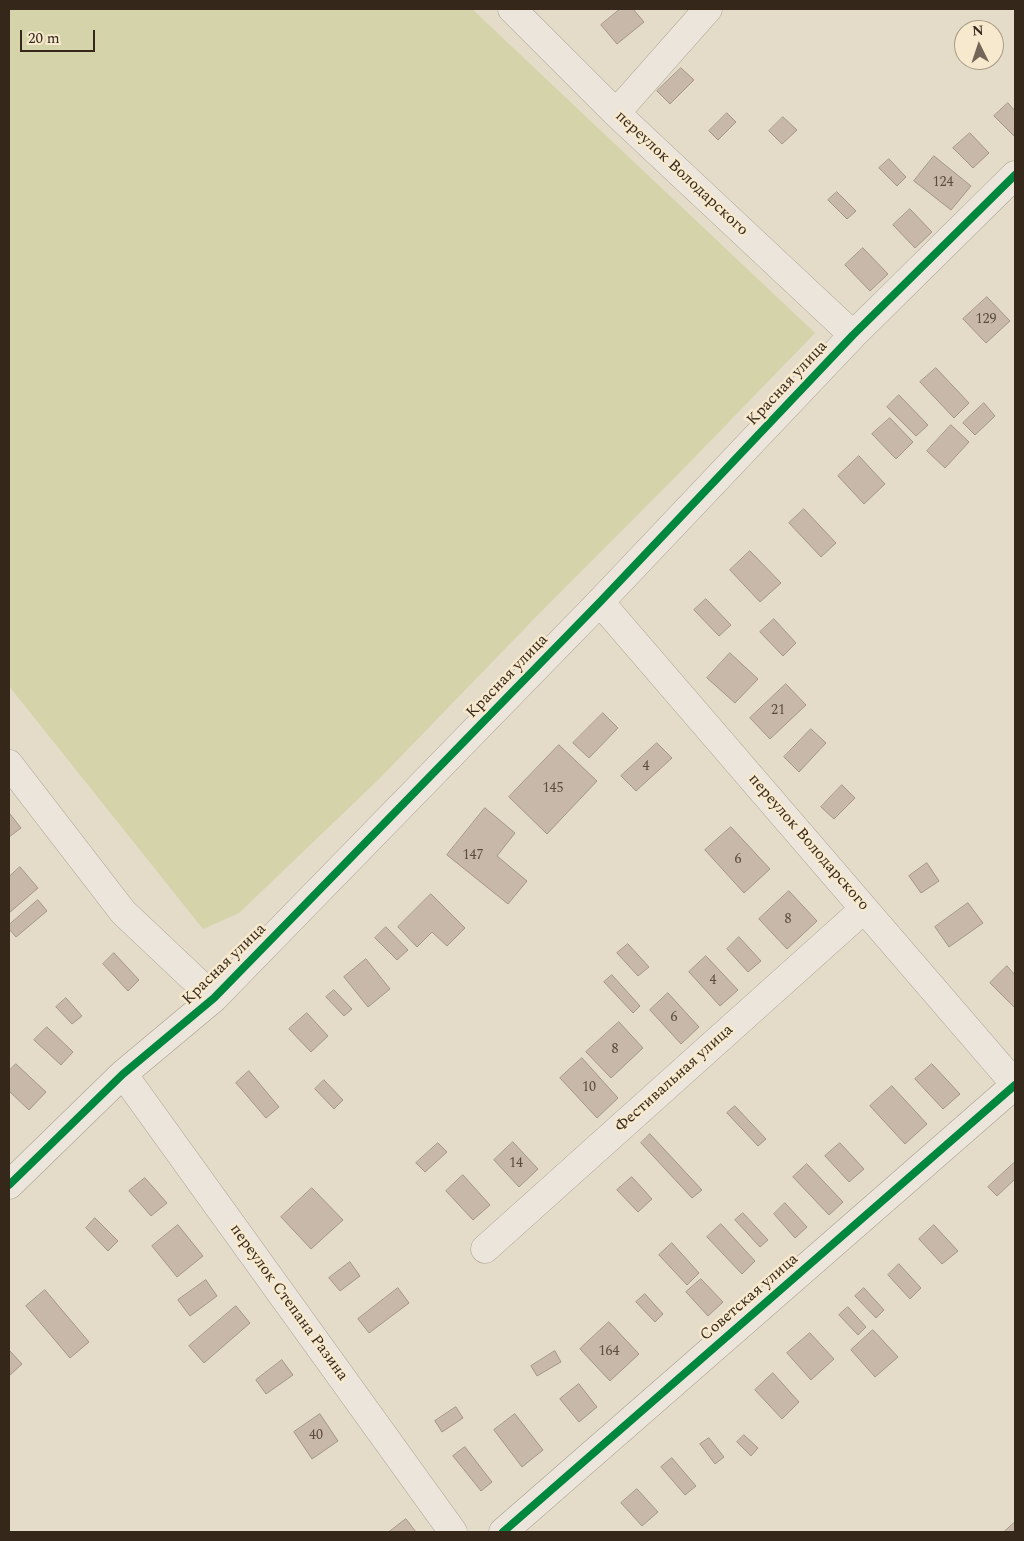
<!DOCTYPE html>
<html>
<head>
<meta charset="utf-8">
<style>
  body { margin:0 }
  #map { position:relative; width:1024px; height:1541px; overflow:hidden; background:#e4dbc8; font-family:Spectral,serif }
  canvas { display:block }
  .frame { position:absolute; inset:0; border:10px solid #36271b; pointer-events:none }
  .north { position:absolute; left:954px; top:20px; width:50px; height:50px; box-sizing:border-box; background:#f6e9cd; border:1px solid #a99b86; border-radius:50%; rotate:356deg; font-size:14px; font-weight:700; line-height:20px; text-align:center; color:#36271b }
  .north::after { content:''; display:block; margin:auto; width:18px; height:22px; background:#736658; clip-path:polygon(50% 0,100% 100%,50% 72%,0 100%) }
  .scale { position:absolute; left:20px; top:30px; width:75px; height:22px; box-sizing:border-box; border:2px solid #36271b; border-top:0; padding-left:6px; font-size:15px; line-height:18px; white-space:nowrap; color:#36271b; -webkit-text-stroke:4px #f6e9cd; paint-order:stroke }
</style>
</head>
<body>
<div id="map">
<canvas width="1024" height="1541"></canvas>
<div class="frame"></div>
<div class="north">N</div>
<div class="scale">20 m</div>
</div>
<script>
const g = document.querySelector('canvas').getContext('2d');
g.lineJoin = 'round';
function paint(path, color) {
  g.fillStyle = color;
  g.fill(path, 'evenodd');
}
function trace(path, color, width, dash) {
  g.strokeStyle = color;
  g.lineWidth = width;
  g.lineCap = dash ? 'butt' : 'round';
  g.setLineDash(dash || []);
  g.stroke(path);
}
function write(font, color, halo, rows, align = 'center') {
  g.font = font + ' Spectral,serif';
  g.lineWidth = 5;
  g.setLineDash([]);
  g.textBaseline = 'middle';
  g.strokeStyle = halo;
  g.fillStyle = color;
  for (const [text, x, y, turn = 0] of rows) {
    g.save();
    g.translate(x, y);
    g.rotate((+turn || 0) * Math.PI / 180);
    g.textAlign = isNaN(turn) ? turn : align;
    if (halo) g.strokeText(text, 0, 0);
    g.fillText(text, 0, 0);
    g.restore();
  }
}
const green = new Path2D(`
  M9 9H472L815 333 693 459 530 623 379 779 239 913 203 929 9 686Z`);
const building = new Path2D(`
  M620 9H633L644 22 617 44 601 25Z
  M681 68 694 80 670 104 657 91Z
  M1008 103 1015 111V137L994 116Z
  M727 113 736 122 718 140 709 131Z
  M783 117 797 130 782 144 769 131Z
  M970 133 989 153 973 168 953 148Z
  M934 156 971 186 951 210 914 181Z
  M889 159 906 177 897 186 879 168Z
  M837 192 856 211 847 219 828 200Z
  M910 209 932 232 915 248 893 225Z
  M863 248 888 274 870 291 845 265Z
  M987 297 1010 321 986 343 963 319Z
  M936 368 969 403 954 418 920 382Z
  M899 395 928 425 916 436 887 407Z
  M984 403 995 416 975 435 963 423Z
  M890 418 913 442 896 459 872 434Z
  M951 425 969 442 945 468 927 451Z
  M859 456 885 484 864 504 838 476Z
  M804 509 836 543 821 557 789 523Z
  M750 551 781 583 760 602 730 570Z
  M706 599 731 625 719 636 694 610Z
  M774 619 796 643 783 656 760 632Z
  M730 653 758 679 735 703 707 678Z
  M786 684 806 705 770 739 750 718Z
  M603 713 618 728 589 758 573 743Z
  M811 729 826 743 799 772 784 757Z
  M657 743 672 758 636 791 621 776Z
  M559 745 597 781 547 834 509 797Z
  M842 785 855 798 834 819 821 807Z
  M485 808 515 833 497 856 527 881 508 904 447 855Z
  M10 814 21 828 9 837V816Z
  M731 827 770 869 744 893 705 850Z
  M927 863 939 881 921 893 909 876Z
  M20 867 38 888 9 913V877Z
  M789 891 817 921 787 949 759 919Z
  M431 894 465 928 447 946 432 932 417 947 398 927Z
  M38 900 47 911 16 937 9 929V925Z
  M968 903 983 923 949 947 935 927Z
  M386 927 408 950 397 960 375 938Z
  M739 937 761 961 748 972 727 949Z
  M628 944 649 967 638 976 617 953Z
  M114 953 139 980 128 991 103 964Z
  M706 956 738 990 720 1006 689 972Z
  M366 959 390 989 368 1007 344 977Z
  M1007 966 1015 975V1008L990 983Z
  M612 975 640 1006 633 1013 604 982Z
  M334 990 352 1009 344 1016 326 997Z
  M668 993 699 1027 681 1044 650 1010Z
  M66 998 82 1016 72 1024 56 1007Z
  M307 1013 328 1036 311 1052 289 1029Z
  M619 1022 643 1048 611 1078 586 1052Z
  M47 1027 73 1052 61 1065 34 1040Z
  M582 1058 618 1098 597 1118 560 1078Z
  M16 1064 46 1092 29 1110 9 1091V1071Z
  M932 1064 960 1094 943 1109 915 1079Z
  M249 1071 279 1107 266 1118 236 1083Z
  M324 1080 343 1100 334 1109 315 1089Z
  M892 1086 927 1124 905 1144 870 1106Z
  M735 1106 766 1139 758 1146 727 1113Z
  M650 1134 702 1190 692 1198 641 1143Z
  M513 1142 538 1169 519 1187 494 1160Z
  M438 1143 447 1152 425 1172 416 1163Z
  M840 1143 864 1169 849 1182 825 1156Z
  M1015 1162V1179L997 1196 988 1187Z
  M807 1164 843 1202 829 1215 793 1177Z
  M463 1175 490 1205 473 1220 446 1191Z
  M632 1177 652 1199 638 1212 617 1190Z
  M145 1178 167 1203 151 1216 129 1191Z
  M312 1188 343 1220 311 1249 281 1217Z
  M785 1203 807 1227 795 1238 774 1214Z
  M743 1213 768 1240 760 1247 735 1220Z
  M95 1218 118 1241 108 1251 86 1228Z
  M721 1224 755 1261 742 1274 707 1237Z
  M178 1225 203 1256 177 1277 152 1246Z
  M934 1225 958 1251 942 1264 919 1239Z
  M672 1243 699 1273 687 1285 659 1255Z
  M350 1262 360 1276 340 1291 329 1278Z
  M899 1264 921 1288 910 1299 888 1275Z
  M701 1279 723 1302 708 1316 686 1292Z
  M206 1280 217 1296 190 1316 178 1300Z
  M398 1288 409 1303 369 1333 358 1319Z
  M864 1288 884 1310 876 1318 855 1296Z
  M45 1290 89 1342 70 1358 26 1306Z
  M645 1294 663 1314 655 1322 636 1302Z
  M236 1306 250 1323 204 1363 189 1346Z
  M848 1307 866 1327 858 1335 839 1315Z
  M609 1322 639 1354 610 1381 580 1349Z
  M873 1330 898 1357 875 1377 851 1350Z
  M810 1333 834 1359 811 1380 787 1353Z
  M9 1350 22 1364 9 1376Z
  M555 1351 561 1362 537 1376 531 1366Z
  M282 1360 293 1375 266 1394 256 1380Z
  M773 1373 799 1402 782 1419 755 1390Z
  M579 1384 597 1407 579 1422 560 1399Z
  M456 1407 463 1418 442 1432 435 1421Z
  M320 1414 338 1441 312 1459 294 1432Z
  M515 1414 543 1450 522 1467 494 1430Z
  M744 1435 758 1448 751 1456 737 1442Z
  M709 1438 724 1457 715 1464 700 1444Z
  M465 1447 492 1482 481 1491 453 1456Z
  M672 1458 696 1486 685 1495 661 1467Z
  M637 1489 658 1512 642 1526 621 1503Z
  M406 1519 416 1532H389Z
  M1015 1522V1532H1004Z`);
const minor = new Path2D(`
  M512 9 616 113 853 335
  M616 113 708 9
  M600 602 1015 1084
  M9 764 123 912 214 998
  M123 1074 453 1532
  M9 1185 123 1074 214 998 600 602 853 335 1015 175
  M485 1249 864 909
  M503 1532 1015 1085`);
const cycleway = new Path2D(`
  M9 1185 123 1074 214 998 600 602 853 335 1015 175
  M503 1532 1015 1085`);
const numberNames = [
  ["124",943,183],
  ["129",986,320],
  ["21",778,711],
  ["4",646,767],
  ["145",553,789],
  ["147",473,856],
  ["6",738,860],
  ["8",788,920],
  ["4",713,981],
  ["6",674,1018],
  ["8",615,1050],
  ["10",589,1088],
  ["14",516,1164],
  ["164",609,1352],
  ["40",316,1436]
];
const streetNames = [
  ["переулок Володарского",681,174,43],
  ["Красная улица",788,384,-47],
  ["Красная улица",508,677,-46],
  ["переулок Володарского",808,843,49],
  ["Красная улица",225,965,-44],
  ["Фестивальная улица",675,1079,-42],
  ["Советская улица",750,1298,-41],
  ["переулок Степана Разина",288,1303,54]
];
paint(green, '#d4d3aa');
paint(building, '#c7b8a9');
trace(building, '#a39688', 1);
trace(minor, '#a8a092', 29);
trace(minor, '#ebe5db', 28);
trace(cycleway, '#00873e', 8);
write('14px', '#5a4b3e', null, numberNames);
write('16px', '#36271b', '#f6e9cd', streetNames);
</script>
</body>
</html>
